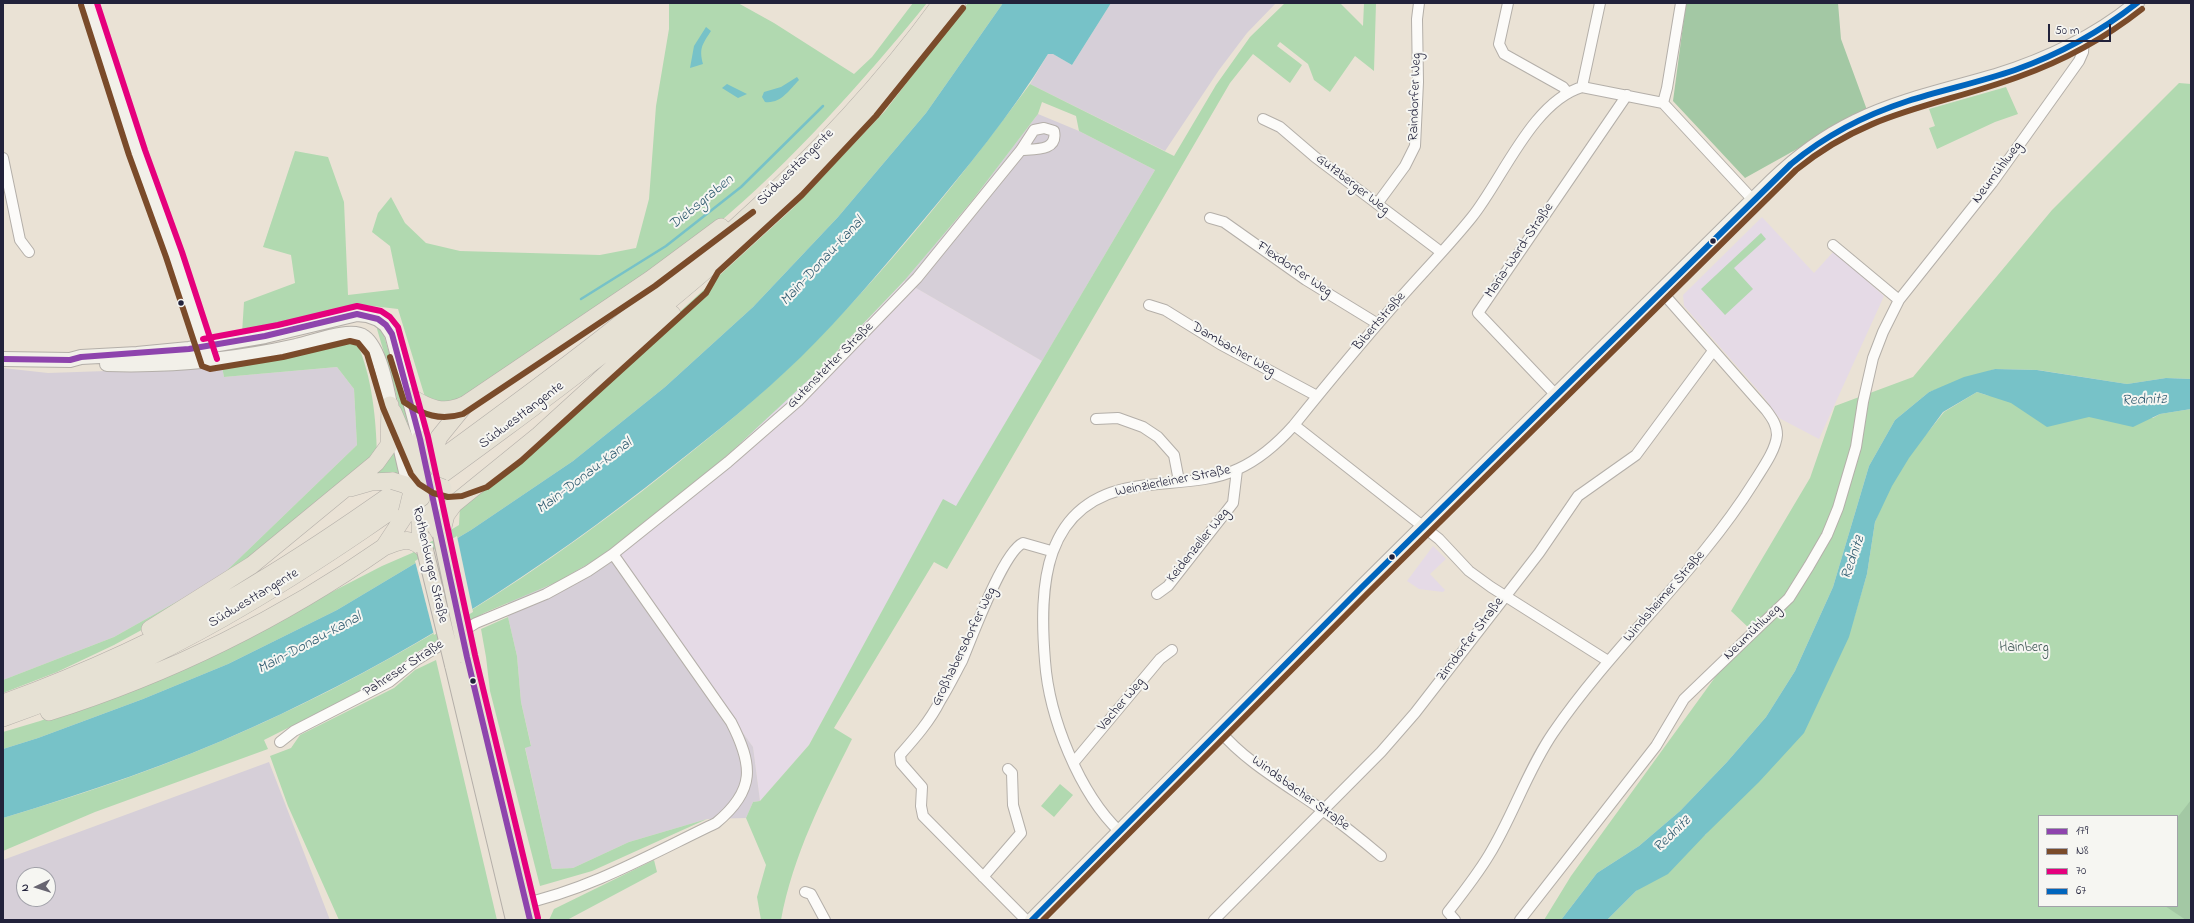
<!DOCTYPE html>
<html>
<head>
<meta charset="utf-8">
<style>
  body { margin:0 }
  #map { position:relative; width:2194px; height:923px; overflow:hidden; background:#eae2d5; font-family:"Indie Flower",sans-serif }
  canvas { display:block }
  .frame { position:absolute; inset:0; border:4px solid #22223b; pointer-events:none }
  .legend { position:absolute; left:2038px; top:815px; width:140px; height:92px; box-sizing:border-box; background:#f6f6f2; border:1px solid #a1a1a9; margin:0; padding:5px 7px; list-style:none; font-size:12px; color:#22223b }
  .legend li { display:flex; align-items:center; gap:8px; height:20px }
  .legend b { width:20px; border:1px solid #a1a1a9 }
  .north { position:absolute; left:16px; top:867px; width:40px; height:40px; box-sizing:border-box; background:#f6f6f2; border:1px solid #a1a1a9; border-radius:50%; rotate:266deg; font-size:11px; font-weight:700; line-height:16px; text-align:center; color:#22223b }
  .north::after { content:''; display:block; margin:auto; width:14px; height:18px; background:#686571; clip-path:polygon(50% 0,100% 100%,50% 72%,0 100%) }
  .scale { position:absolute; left:2048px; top:24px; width:63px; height:18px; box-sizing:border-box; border:2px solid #22223b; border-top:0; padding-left:5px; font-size:12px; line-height:14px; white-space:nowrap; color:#22223b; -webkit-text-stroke:3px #f6f6f2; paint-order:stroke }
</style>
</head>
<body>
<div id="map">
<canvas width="2194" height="923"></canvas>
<div class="frame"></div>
<ul class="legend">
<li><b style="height:5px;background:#8e44ad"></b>179</li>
<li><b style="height:5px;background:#7a4b2a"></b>N8</li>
<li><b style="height:5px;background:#e5007d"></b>70</li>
<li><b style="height:5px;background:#0065bd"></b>67</li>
</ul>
<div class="north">N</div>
<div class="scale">50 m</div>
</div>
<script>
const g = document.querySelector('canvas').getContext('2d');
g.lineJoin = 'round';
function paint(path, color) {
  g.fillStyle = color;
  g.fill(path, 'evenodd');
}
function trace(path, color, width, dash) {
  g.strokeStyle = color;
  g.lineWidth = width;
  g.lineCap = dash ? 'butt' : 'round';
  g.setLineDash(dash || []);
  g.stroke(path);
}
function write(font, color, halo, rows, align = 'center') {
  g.font = font + ' "Indie Flower",sans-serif';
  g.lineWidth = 4;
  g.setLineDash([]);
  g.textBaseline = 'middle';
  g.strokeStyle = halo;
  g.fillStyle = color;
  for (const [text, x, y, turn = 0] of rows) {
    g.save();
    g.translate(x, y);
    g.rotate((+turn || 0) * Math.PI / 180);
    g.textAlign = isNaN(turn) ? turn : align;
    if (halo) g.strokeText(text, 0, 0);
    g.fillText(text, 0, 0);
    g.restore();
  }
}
const built = new Path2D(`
  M1762 217 1814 273 1834 251 1884 296 1819 439 1779 418 1763 396 1684 306 1683 295Z
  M904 281 1042 361 956 507 943 500 809 745 760 801 753 747 611 549 691 486 819 370Z
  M1433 546 1446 559 1430 574 1445 590 1443 592 1419 589 1407 581Z`);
const industrial = new Path2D(`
  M1111 3H1276L1247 33 1219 70 1165 151 1030 84 1048 54H1053L1072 65Z
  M1038 114 1079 131 1155 170 1042 361 904 281 971 202Z
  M222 367 224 377 337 367 354 389 357 445 219 578 114 637 3 680V368L48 373Z
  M611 549 753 747 760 801 753 802 746 818 707 819 629 842 573 868 552 869 525 747 531 745 521 702 517 656 508 617V602L557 582Z
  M269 762 330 920H3V860ZM24 875H48V899H24Z`);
const green = new Path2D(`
  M669 3H738L774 23 854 74 872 57 913 3H927C861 84 793 160 714 227L465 397 443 403 425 397 398 309 364 305 242 333 244 302 295 283 291 255 263 247 295 151 328 157 344 202 348 295 399 289 390 246 372 232 378 213 391 197 405 223 426 243 460 251 600 255 636 248 649 199 656 106 669 29Z
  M968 3H1003L926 113 838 217 753 307 665 387 573 461 471 530 337 610 228 664 143 699 38 738 3 749V732L40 721 177 672 382 566 412 553 459 525 460 506 674 317 792 209 885 111Z
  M1285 3H1340L1363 26 1364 3H1376L1374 71 1355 56 1330 92 1314 80 1308 64 1280 42 1277 46 1302 65 1290 83 1253 54 1230 83 947 569 934 562 834 728 852 739C823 797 793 855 781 920H761L757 897 766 865 746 818 753 802 760 801 809 745 943 499 956 506 1155 170 1079 131 1076 116 1042 102 1038 114 971 202 904 281 819 370 732 451 691 486 605 554 557 582 484 613 412 655 381 681 264 740 268 749 95 812 3 851V818C56 802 110 785 162 765 346 695 516 592 669 470 714 434 760 397 801 356 885 273 960 179 1030 84L1174 156 1216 85 1250 37Z
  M2179 83 2191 84V379L2166 378 2127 384 2038 370 1995 369 1929 392 1895 420 1869 466 1833 587 1795 671 1766 717 1727 762 1680 811 1639 846 1597 873 1561 920H1544L1571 876 1750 629 1731 611 1810 478 1835 406 1913 377 2052 210Z
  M2006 87 2018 114 1995 122 1937 149 1929 128 1935 126 1929 109Z
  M1761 233 1766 239 1734 268 1753 289 1725 315 1701 289Z
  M378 326 383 332C394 370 407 408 412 448H410L395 390 377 329Z
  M350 341 357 343C372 376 376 418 377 454L230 579 182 608 114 645 57 672 3 693V680L114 637 219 578 357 445 354 389 337 367 224 377 222 367 265 361Z
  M1977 392 1986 395 2153 418 2160 414 2191 409V920H1607L1636 891 1706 834 1854 618 1867 574 1875 522 1899 460 1928 432 1944 412ZM2039 816H2177V906H2039Z
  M392 444 403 478 369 477Z
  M508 617 517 656 521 702 531 746 525 748 552 869 573 868 629 842 707 819 592 871 540 886 490 691 486 657 481 629Z
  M436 660 497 920H339L288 806 270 756 291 748 300 735 394 688 415 670Z
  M1060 784 1073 795 1054 817 1041 806Z
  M654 860 657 872 567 920H549L554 909Z`);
const forest = new Path2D(`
  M1686 3H1838L1841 39 1867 110 1745 178 1673 101Z
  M2191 800V920H2186L2165 906H2177V818Z`);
const water = new Path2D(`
  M1003 3H1111L1072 65 1053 54H1048C1011 115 966 169 920 224 882 269 843 316 801 357 760 397 714 434 669 469 541 571 402 660 253 727 172 764 88 792 3 818V749L38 738 143 699 228 664 337 610 471 530 573 461 665 387 753 307 838 217 926 113Z
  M706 27 711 31C702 45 699 48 703 64L690 68 694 46Z
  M797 77 799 80C789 90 781 104 765 102L762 97 764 92 781 87Z
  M727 84 747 94 738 98 722 88Z
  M1995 369 2037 370 2127 384 2166 378 2191 379V409L2160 414 2133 427 2089 417 2047 427 2011 403 1977 392 1943 412 1909 458 1892 486 1875 522 1867 574 1849 637 1804 733 1759 782 1706 834 1668 874 1636 891 1607 920H1561L1597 873 1639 846 1680 811 1727 762 1766 717 1795 671 1833 587 1869 466 1895 420 1929 392 1964 377Z`);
const pier = new Path2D(`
  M457 536 473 612 434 635 415 561Z`);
const stream = new Path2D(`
  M581 299 666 246 741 187 823 106`);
const minor = new Path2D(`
  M1508 3 1499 44 1504 54 1563 87 1567 92
  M1582 87 1600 3
  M1663 103 1667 88 1681 3
  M1263 119 1280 127 1315 157 1441 252
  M3 158 20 240 29 252
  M1377 204 1405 166 1415 146 1418 82 1417 19 1419 3
  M1210 218 1224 222 1306 280 1378 324
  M1833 245 1899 300
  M1149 305 1165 310 1220 344 1317 396
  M1556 395 1478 313 1627 95
  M1096 419 1118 418 1143 427 1158 437 1174 455 1179 481
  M1157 594 1168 586 1233 503 1237 470
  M1608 661 1491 587 1469 571 1439 539 1294 425C1327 384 1361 343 1396 303 1421 274 1448 247 1472 217 1502 180 1532 102 1582 87L1663 103 1753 200
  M1220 731C1244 761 1290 787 1321 809 1342 824 1362 840 1381 856
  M280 742 294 731 389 682 415 661 476 623 546 594 588 571 613 554 728 462 798 401 917 278 1021 150 1034 130 1044 128 1054 131C1058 151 1036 149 1021 150
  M1074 762 1160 659 1172 650
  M1120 832C1079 793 1049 717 1045 661 1039 587 1042 502 1134 487 1167 481 1207 484 1238 469 1260 459 1278 443 1294 425
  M983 877 1021 833 1013 805 1012 773 1008 769
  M805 892 811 894 825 920
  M521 904C589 890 653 853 716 823 756 790 753 765 731 722L613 554
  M1026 920 923 816 921 806 922 787 901 763 900 755C915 738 930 721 940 701 948 688 955 674 962 661 972 637 1003 552 1023 543L1051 551
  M1214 920 1381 752 1415 713 1539 553 1578 496 1636 455 1713 351
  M1455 920 1448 912C1462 894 1477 875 1489 855 1513 816 1527 771 1553 733 1614 644 1697 573 1754 482 1762 469 1776 450 1777 435 1777 425 1772 418 1766 410L1661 291
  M1520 920 1656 746 1684 699 1789 598 1809 566 1827 535 1838 508 1856 447 1863 402 1873 358 1883 332 1899 300 1992 183 2079 61 2083 52 2084 39`);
const secondary = new Path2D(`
  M89 3 137 153 174 254 207 355
  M3 359 70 360 81 357 137 354 189 349 265 336 357 314 367 315 378 319 386 325 392 334 423 450
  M107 364C171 366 234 360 296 346 312 343 351 327 364 337 381 349 388 395 392 415
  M398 437 406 472
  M433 495 438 521
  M1032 920 1361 588 1772 181C1797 157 1824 137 1855 122 1900 100 1948 90 1996 76 2047 60 2096 37 2137 3`);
const primary = new Path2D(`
  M467 657 530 920
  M453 665 514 920`);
const trunk = new Path2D(`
  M409 396C429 409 444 415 466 404L651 279 721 227
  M393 412 417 469
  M427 468 439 437 465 405
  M417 469 420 439
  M350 488 371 482 393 481
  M421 498 428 508 431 519 441 535
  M420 530V502
  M441 535 446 515 454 504 539 435 672 314
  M384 547 407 512
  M150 629 252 565 376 463 389 445 390 405
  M3 703C85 673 164 637 240 593 330 540 415 478 500 415 662 296 822 168 941 3
  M49 712C169 674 281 619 384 547 401 541 409 535 425 550
  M3 718C79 691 153 658 223 618 320 563 411 498 500 432 674 304 828 178 957 3`);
const secondaryBridge = new Path2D(`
  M406 472 411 491`);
const primaryBridge = new Path2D(`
  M441 535 467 657
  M425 550 453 665`);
const trunkBridge = new Path2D(`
  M393 481 406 485 421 498 424 478 417 469
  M430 483 443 488
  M407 512 414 483`);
const bus1 = new Path2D(`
  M3 359 70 360 81 357 189 349 265 336 357 314 378 319 386 325 392 334 420 439 467 657 530 920`);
const bus2 = new Path2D(`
  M81 5 129 155 166 257 202 366 210 369 283 357 350 341 358 343 367 354 383 408 411 474 419 484 433 493 448 497 462 496 487 487 521 461 706 293 718 272 802 195 876 116 963 8
  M390 357 404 402C423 415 440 421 463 414L655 286 753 212
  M1043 920 1367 594 1796 170C1868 111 1935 107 2018 77 2063 61 2104 39 2142 9`);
const bus3 = new Path2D(`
  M97 3 145 150 182 252 217 359
  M203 339 278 325 357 306 381 311 390 317 398 327 428 437 475 655 538 918`);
const bus4 = new Path2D(`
  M1032 920 1361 588 1791 164C1826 135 1865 115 1908 101 1943 90 1980 82 2015 70 2060 54 2100 32 2137 3`);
const markers = [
  [1713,241,3.5,"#22223b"],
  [181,303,3.5,"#22223b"],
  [1392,557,3.5,"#22223b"],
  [473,681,3.5,"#22223b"]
];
const streetNames = [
  ["Raindorfer Weg",1416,97,-88],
  ["Südwesttangente",796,168,-45],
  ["Neumühlweg",1998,173,-53],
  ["Gutzberger Weg",1352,185,38],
  ["Maria-Ward-Straße",1520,251,-56],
  ["Flexdorfer Weg",1294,270,34],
  ["Bibertstraße",1380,322,-49],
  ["Dambacher Weg",1233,350,30],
  ["Gutenstetter Straße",831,366,-45],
  ["Südwesttangente",522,416,-37],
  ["Weinzierleiner Straße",1173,482,-11],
  ["Keidenzeller Weg",1199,546,-51],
  ["Rothenburger Straße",429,565,77],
  ["Windsheimer Straße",1665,597,-49],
  ["Südwesttangente",254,599,-31],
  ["Neumühlweg",1753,633,-44],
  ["Zirndorfer Straße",1471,640,-53],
  ["Großhabersdorfer Weg",965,647,-64],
  ["Pahreser Straße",404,669,-33],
  ["Vacher Weg",1122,705,-50],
  ["Windsbacher Straße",1300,794,36]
];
const parkNames = [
  ["Hainberg",2024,649]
];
const waterNames = [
  ["Diebsgraben",702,203,-39],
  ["Main-Donau-Kanal",823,262,-47],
  ["Rednitz",2144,401,-2],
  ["Main-Donau-Kanal",585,477,-37],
  ["Rednitz",1854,558,-71],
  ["Main-Donau-Kanal",310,644,-28],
  ["Rednitz",1673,835,-44]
];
paint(built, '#e5dae6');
paint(industrial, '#d6cfd8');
paint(green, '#b1d9b0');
paint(forest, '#a3c8a4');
paint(water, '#77c2c8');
paint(pier, '#eae2d5');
trace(stream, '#77c2c8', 2.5);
trace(minor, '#b4afa9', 12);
trace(secondary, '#b4afa9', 16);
trace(primary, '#b4afa9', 18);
trace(trunk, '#b4afa9', 18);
trace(minor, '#fcfbf9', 10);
trace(secondary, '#f2f0e9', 14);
trace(primary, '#e6e1d4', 16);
trace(trunk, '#e6e1d4', 17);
trace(secondaryBridge, '#b4afa9', 16, []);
trace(primaryBridge, '#b4afa9', 18, []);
trace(trunkBridge, '#b4afa9', 18, []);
trace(secondaryBridge, '#f2f0e9', 14);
trace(primaryBridge, '#e6e1d4', 16);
trace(trunkBridge, '#e6e1d4', 17);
trace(bus1, '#8e44ad', 6);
trace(bus2, '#7a4b2a', 6);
trace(bus3, '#e5007d', 6);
trace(bus4, '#0065bd', 6);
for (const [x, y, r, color] of markers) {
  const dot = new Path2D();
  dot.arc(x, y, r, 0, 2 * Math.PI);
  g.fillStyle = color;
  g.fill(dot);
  trace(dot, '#f6f6f2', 1.5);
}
write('14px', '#22223b', '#f6f6f2', streetNames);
write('14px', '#3f5755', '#f6f6f2', parkNames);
write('italic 15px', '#305c71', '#f6f6f2', waterNames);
</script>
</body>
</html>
